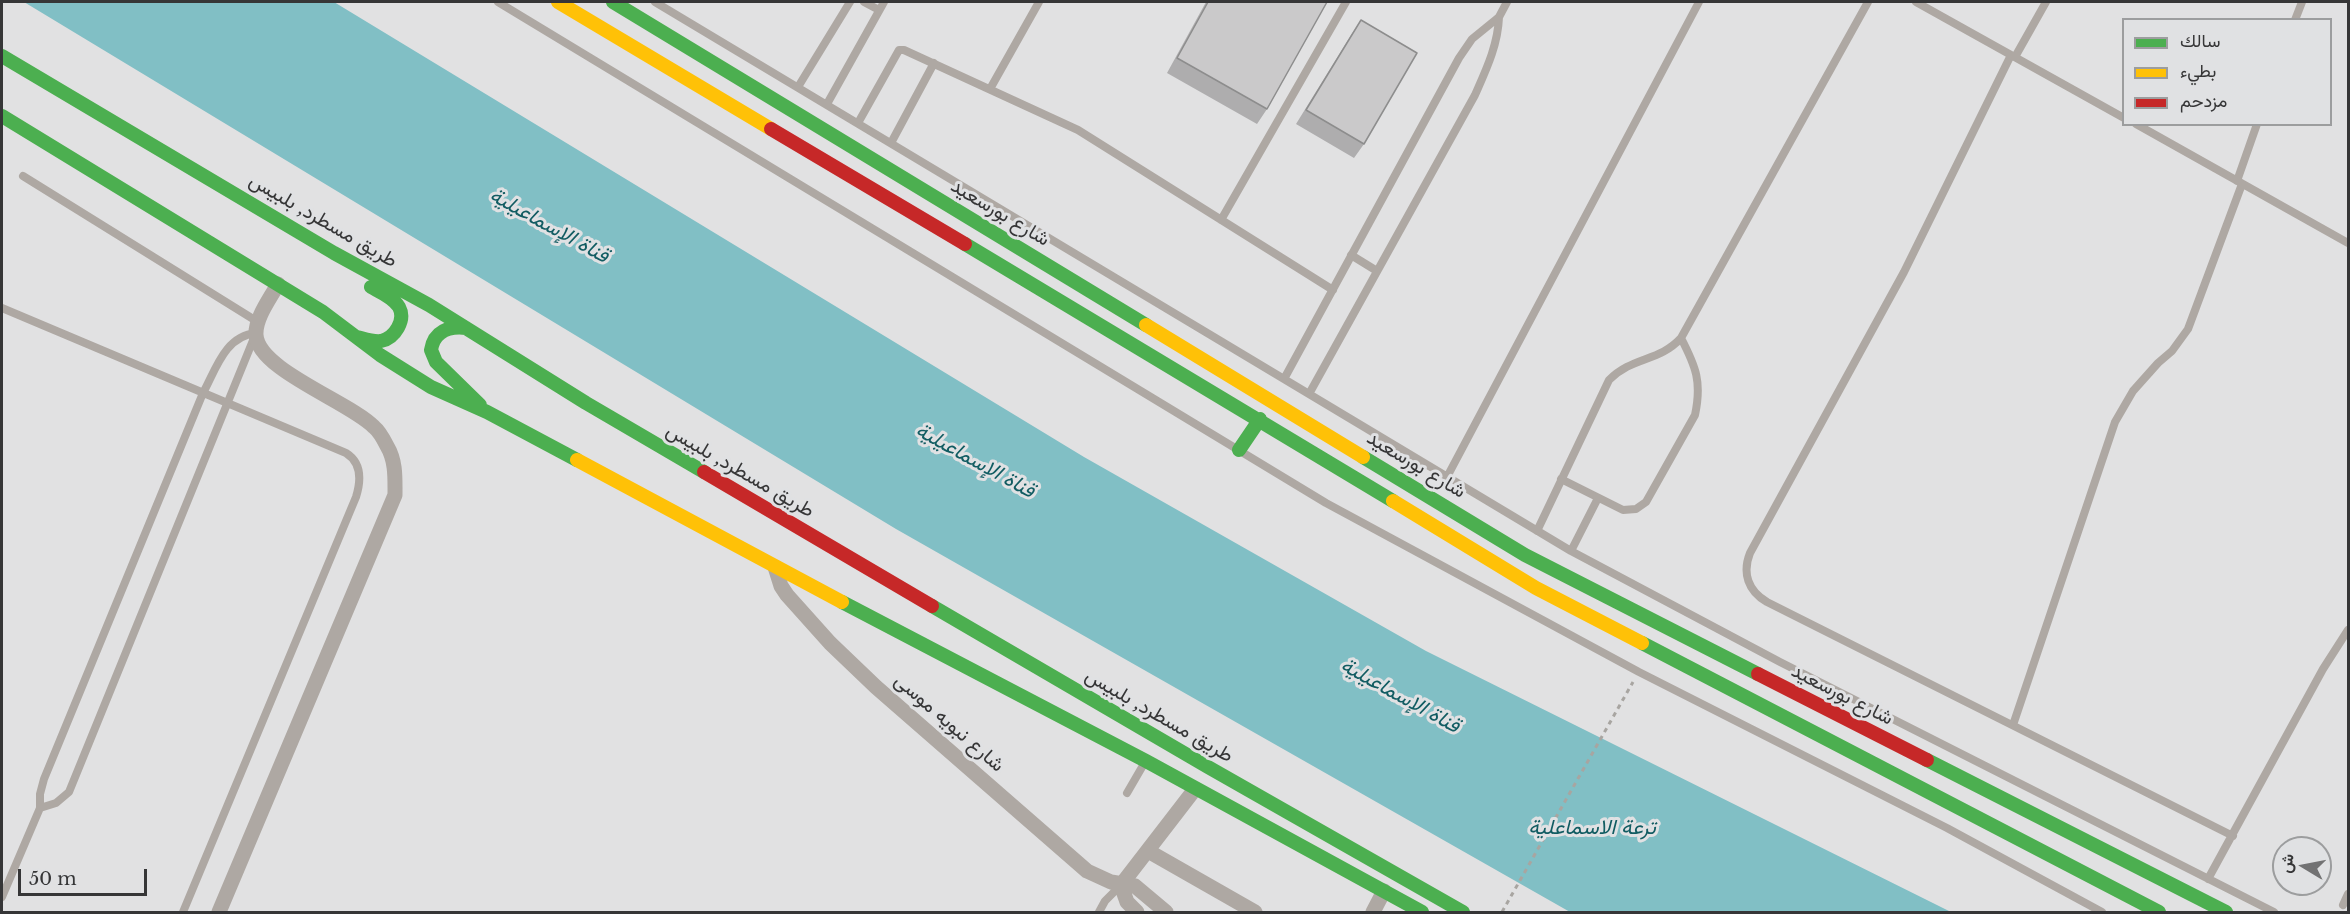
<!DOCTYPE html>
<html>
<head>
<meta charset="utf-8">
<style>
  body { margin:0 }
  #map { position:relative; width:2350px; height:914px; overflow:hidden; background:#e1e1e2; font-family:"Libre Baskerville",Vazirmatn,serif }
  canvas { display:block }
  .frame { position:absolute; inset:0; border:3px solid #363637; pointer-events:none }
  .legend { position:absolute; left:2122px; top:18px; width:210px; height:108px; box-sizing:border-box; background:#e0e1e3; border:2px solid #9c9d9e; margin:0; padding:8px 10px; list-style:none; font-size:18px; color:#363637 }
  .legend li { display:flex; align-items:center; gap:12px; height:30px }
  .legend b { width:30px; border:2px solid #9c9d9e }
  .north { position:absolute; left:2272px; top:836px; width:60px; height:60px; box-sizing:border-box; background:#e0e1e3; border:2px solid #9c9d9e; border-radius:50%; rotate:280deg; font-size:16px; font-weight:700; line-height:24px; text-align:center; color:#363637 }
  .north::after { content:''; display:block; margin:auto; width:21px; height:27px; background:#727273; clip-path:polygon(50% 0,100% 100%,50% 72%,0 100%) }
  .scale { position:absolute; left:18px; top:869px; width:129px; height:27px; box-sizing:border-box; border:3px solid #363637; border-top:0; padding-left:8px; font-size:18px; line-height:21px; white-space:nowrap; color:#363637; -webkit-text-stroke:4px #e0e1e3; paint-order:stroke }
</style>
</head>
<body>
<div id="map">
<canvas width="2350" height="914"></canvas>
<div class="frame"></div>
<ul class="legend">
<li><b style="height:8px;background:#4caf50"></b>سالك</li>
<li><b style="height:8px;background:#ffc107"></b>بطيء</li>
<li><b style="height:8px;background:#c62828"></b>مزدحم</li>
</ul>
<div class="north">ش</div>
<div class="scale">50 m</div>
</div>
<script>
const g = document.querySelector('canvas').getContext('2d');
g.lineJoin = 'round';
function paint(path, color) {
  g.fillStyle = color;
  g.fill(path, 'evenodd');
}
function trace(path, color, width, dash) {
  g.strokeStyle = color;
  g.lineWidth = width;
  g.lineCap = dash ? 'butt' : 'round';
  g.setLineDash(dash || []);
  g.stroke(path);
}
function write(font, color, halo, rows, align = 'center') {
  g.font = font + ' "Libre Baskerville",Vazirmatn,serif';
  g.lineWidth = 6;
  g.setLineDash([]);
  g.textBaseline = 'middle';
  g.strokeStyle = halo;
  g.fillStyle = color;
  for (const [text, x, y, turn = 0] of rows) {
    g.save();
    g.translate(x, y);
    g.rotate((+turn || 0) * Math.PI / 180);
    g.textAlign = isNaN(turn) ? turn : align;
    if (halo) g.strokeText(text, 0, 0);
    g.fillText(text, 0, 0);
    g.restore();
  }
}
const water = new Path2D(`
  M24 2H334L1084 457 1426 651 1951 912H1570L896 529Z`);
const path = new Path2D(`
  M1502 912 1633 682`);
const lane = new Path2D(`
  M498 2 1326 503 1639 672 1947 828 2102 912
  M655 2 1571 551 1780 662 2274 912
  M864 2 879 10
  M1916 2 2124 118
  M2295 20 2302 2
  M2011 55 1904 272 1750 553C1742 573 1748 591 1767 602L2233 836
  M2015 57 2046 2
  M798 87 850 2
  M990 89 1039 2
  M827 104 884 2
  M858 123 899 50H904L1078 130 1333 290
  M2136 124 2348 243
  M891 143 934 63
  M23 176 258 322
  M2237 181 2257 124
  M1221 220 1346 2
  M1351 255 1377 271
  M2 308 346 453C362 463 361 481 356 497L183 912
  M1284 379 1459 58 1472 39 1499 17 1507 2
  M1309 394 1475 95C1486 70 1498 45 1499 17
  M1447 477 1699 2
  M1561 479 1623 510 1636 509 1646 502 1695 415C1702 382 1696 367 1681 338
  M1537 531 1609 380C1633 356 1659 362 1681 338L1868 2
  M1571 551 1598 498
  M2013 725 2115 422 2133 391 2158 363 2172 351 2188 329 2242 184
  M1127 793 1145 762
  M2208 879 2323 669 2348 630
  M2 897 40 808V794L44 779 203 393C216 369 225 336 256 333L69 792 56 803 40 808
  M2343 905 2348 894
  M1099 912 1105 901 1121 885`);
const street = new Path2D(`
  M775 567 781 586 787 595 830 643 876 687 1087 871 1111 882 1135 886 1166 912
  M1148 851 1255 912
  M1121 885 1195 789
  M1121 885 1127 902 1137 912
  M219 912 395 495C395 478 396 461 387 446 384 440 379 431 374 427 350 402 258 370 256 335 255 318 270 299 278 284
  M1373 912 1384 891`);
const fast = new Path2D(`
  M613 2 1146 325
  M2 56 334 253 429 305 586 403 704 472
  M2 116 323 312 380 355 431 387 487 412 577 460
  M965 244 1393 501
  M466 328C449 326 434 331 431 350L436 362 480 405
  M357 337C365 339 373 342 381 341 395 338 406 320 399 307 393 297 380 292 371 287
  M1239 450 1260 419
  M1363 457 1525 555 1758 674
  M842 602 1146 761 1422 912
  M932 606 1208 767 1463 912
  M1642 643 2159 912
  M1927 760 2226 912`);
const slow = new Path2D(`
  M558 2 771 129
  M1146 325 1363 457
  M577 460 842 602
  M1393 501 1536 588 1642 643`);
const jam = new Path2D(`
  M771 129 965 244
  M704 472 932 606
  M1758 674 1927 760`);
const wall = new Path2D(`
  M1206 2H1327L1267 109 1257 124 1167 73Z
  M1361 20 1364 144 1354 158 1296 124 1351 35Z`);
const building = new Path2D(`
  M1208 2H1327L1267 109 1177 58Z
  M1361 20 1417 53 1364 144 1306 110Z`);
const streetNames = [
  ["شارع بورسعيد",1000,213,31],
  ["طريق مسطرد, بلبيس",323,221,30],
  ["شارع بورسعيد",1416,465,31],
  ["طريق مسطرد, بلبيس",740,471,30],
  ["شارع بورسعيد",1842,695,27],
  ["طريق مسطرد, بلبيس",1159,716,30],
  ["شارع نبويه موسى",949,723,41]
];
const waterNames = [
  ["قناة الإسماعيلية",549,226,29],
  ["قناة الإسماعيلية",975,461,29],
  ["قناة الإسماعيلية",1400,696,29],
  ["ترعة الاسماعلية",1592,828]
];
paint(water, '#81bfc5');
trace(path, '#a8a5a1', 3, [4.5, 4.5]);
trace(lane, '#aea8a3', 8);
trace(street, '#aea8a3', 15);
trace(fast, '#4caf50', 14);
trace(slow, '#ffc107', 14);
trace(jam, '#c62828', 14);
paint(wall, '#aeadae');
paint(building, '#cac9ca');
trace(building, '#8d8d8d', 1.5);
write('20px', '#363637', '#e0e1e3', streetNames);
write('italic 21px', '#115c62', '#e0e1e3', waterNames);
</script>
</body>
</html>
